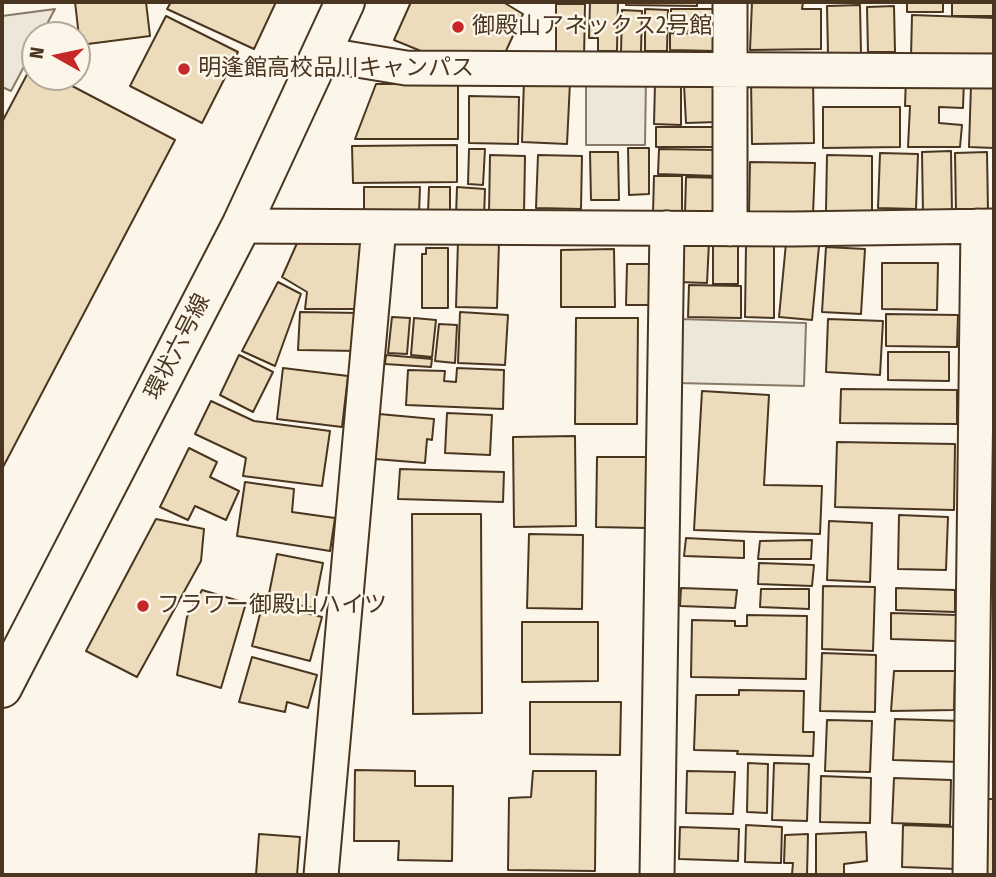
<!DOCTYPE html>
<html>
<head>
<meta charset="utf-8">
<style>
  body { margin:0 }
  #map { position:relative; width:996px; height:877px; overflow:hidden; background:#fbf6e9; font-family:"Fira Sans Condensed",sans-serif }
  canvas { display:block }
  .frame { position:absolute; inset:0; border:4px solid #4a3520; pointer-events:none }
  .north { position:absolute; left:21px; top:21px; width:70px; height:70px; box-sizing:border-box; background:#fbf6e9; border:2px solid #b4a999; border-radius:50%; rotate:279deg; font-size:19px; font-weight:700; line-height:28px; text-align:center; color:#4a3520 }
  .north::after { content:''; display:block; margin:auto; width:24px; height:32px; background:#c62828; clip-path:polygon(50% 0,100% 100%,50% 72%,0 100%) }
</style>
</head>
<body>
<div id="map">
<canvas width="996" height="877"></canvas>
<div class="frame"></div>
<div class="north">N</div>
</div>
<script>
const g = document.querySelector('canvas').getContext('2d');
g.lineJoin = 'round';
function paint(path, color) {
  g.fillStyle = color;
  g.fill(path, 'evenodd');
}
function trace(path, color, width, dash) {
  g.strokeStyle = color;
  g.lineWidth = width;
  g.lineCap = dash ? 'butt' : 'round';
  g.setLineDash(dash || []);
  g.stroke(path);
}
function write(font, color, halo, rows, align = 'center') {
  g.font = font + ' "Fira Sans Condensed","Noto Sans JP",sans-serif';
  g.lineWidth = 5;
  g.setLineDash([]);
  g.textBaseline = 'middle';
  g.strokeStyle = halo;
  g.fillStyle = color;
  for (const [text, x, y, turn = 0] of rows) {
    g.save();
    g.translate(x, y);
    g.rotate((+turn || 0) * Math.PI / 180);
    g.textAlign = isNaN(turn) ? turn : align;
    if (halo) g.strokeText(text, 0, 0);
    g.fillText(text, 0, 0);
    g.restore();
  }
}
const green = new Path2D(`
  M55 9 41 35H35V46L11 91 2 87V16Z`);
const parking = new Path2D(`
  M586 76 646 77 645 145H586Z
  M680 319 806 323 804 386 677 383Z`);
const building = new Path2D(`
  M75 2H146L150 36 80 45Z
  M171 2H276L254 49 167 9Z
  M411 2H503L523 14 505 53 438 58 394 40Z
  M590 2H618L617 51H598V38H589Z
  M626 2H697V6L626 5Z
  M752 2H803L802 9H821V49L750 50Z
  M907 2H943V12H907Z
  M952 2H994V16H952Z
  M556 4H585L584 61H556Z
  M860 5 861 54H828L827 6Z
  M894 6 895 52H868L867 7Z
  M645 9 668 10 667 51H645Z
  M671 9H715L714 32 671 31Z
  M622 10 642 11 641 52H621Z
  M912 15 994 18V59L911 57Z
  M166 16 238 52 202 123 130 86Z
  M670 33 716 34V51L670 50Z
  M32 65 35 66V77H55L175 140 2 469V122Z
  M906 77 964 79 963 108 939 107V123L962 125 960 147H908L910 106H905Z
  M813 79 814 143 752 144 751 80Z
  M524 80 570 82 567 144 522 142Z
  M655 83 681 85V125L654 124Z
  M376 84H458V139H355Z
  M684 85H716L717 122 686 123Z
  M971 85 994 86V148L969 147Z
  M469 96 519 97 518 144 469 143Z
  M823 107H900V147L823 148Z
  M656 127H716V147H656Z
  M457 145V182L353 183 352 146Z
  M628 148H649V194L629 195Z
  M469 149H485L483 185 468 184Z
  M659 149 718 150 717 176 658 174Z
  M951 151 952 213 923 214 922 152Z
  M590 152H618L619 200H591Z
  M987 152 988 212 956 213 955 153Z
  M880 153 918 154 916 209 878 208Z
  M490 155 525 156 524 214H489Z
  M538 155 582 156 581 209 536 208Z
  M827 155 872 156V212L826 211Z
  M750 162 815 163 813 215 749 214Z
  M654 176H682V214L653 213Z
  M686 177 721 178 719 214 685 213Z
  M364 187H420L419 213H364Z
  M429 187H450V213H428Z
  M457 187 485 189 484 217 456 216Z
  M298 241 363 243 361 309H305L307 292 282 277Z
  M458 241 499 242 497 308 456 307Z
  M679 241 709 242 707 283 678 282Z
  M786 243 819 246 812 320 779 317Z
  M713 244H738V284H713Z
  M746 245H774V318L745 317Z
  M826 247 865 249 861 314 822 312Z
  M426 248H448V308H422V254H426Z
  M614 249 615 307H561V250Z
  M882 263H938L937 310 882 309Z
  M627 264H653V305H626Z
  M278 282 301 294 275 366 242 351Z
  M689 285 741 286V318L688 317Z
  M300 312 359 313 358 351 298 350Z
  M460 312 508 315 505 365 458 363Z
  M886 314 958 315 957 347 886 346Z
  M392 317 410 318 407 354 388 353Z
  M414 318 436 320 432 357 411 355Z
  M576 318H638L637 424H575Z
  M828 319 883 321 880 375 826 372Z
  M439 324 457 325 455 363 435 361Z
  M888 352H949V381L888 380Z
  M239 355 273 372 253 412 220 395Z
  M386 355 432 359 431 367 385 364Z
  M283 368 348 376 342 427 277 419Z
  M457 368 504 370 503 409 406 405 408 370 445 371 444 381 456 382Z
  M841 389 957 390V424L840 423Z
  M702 391 769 395 764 485 822 486 820 534 694 530Z
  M211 401 254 421 330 431 322 486 243 476 246 458 195 434Z
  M447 413 492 415 490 455 445 453Z
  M379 414 434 419 432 440 427 439 425 463 375 459Z
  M575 436 576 526 514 527 513 437Z
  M837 442 955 444 954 510 835 507Z
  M189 448 217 462 210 477 239 491 226 520 195 506 188 520 160 507Z
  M597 457H647V528L596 527Z
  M400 469 504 472 503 502 398 499Z
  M245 482 294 489 292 512 335 518 330 551 237 536Z
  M412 514H481L482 713 413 714Z
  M899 515 948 517 946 570 898 569Z
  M156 519 204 529 201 561 137 677 86 651Z
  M829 521 872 523 870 582 827 580Z
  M529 534 583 535 582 609 527 608Z
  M686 538 744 541V558L684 556Z
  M812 540 811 559H758L760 541Z
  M277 554 323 563 314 608 268 599Z
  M759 563 814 565 812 586 758 584Z
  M823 586 875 587 873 651 822 649Z
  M681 588 737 590 735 608 680 606Z
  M896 588 955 590V612L896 610Z
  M761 589H809V609L760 607Z
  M202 590 246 603 221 688 177 675 187 617Z
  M263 602 322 617 310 661 252 646Z
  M891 613 957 615 956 641 891 639Z
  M747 615 807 616 806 679 691 677 692 620 735 621V626H747Z
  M522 622H598V681L522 682Z
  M822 653 876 655 875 712 820 711Z
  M252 657 317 675 308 708 287 702 285 712 239 702Z
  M894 671H955L954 710 891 711Z
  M739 690 804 691 803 732H814L813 756 737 754 738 751 694 750 696 695H739Z
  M530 702H621L620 755 530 754Z
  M895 719 961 721 960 762 893 760Z
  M827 720 872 721 870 772 825 771Z
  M748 763 768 764 767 813 747 812Z
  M774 763 809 764 807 821 772 820Z
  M355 770 415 771V786H453L452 861 398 860 399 841H354Z
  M533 771H596L595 871 508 870 509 798 531 797Z
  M687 771 735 772 733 814 686 813Z
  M821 776 871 778 870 823 820 822Z
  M894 778 951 780 950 825 892 823Z
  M988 799H994V875H985Z
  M746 825 782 827 781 863 745 862Z
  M903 825 958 827 956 869 902 867Z
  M680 827 739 829 738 861 679 859Z
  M866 832 867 861 844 864V875H816V834Z
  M259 834 300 837 297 875H256Z
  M808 834 807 875 792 874 793 863H784L785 835Z`);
const minor = new Path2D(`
  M730 2V229
  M321 54 406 68 994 71
  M241 226 793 229 994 226
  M321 875 379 227
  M657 875 667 228
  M970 875 978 226`);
const primary = new Path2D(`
  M2 688 241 226 345 2`);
const markers = [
  [458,27,7,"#c62828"],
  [184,69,7,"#c62828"],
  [143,606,7,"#c62828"]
];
const poiNames = [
  ["御殿山アネックス2号館",472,27],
  ["明逢館高校品川キャンパス",198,69],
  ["フラワー御殿山ハイツ",157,606]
];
const streetNames = [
  ["環状六号線",178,347,-63]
];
paint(green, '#ede6d9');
trace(green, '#887966', 2);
paint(parking, '#ede7d9');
trace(parking, '#887966', 2);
paint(building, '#ecdcbc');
trace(building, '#4a3520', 2);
trace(minor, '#4a3520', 37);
trace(primary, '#4a3520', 42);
trace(minor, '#fbf6e9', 33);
trace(primary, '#fbf6e9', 38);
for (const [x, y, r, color] of markers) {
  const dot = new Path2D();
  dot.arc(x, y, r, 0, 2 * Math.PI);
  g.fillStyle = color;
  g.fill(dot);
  trace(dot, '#fbf6e9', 2.5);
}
write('23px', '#4a3520', '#fbf6e9', poiNames, 'left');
write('23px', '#4a3520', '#fbf6e9', streetNames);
</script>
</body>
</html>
